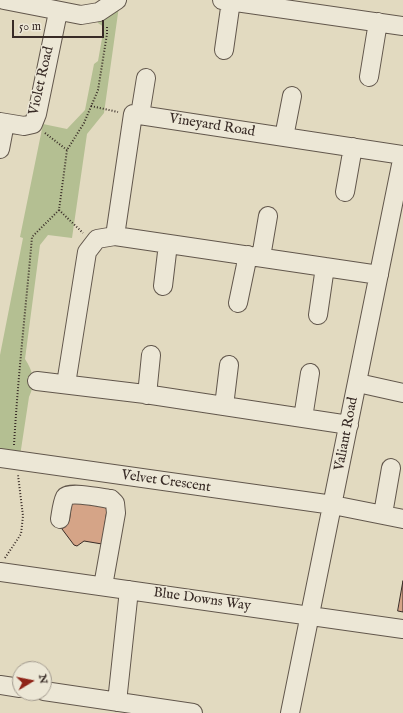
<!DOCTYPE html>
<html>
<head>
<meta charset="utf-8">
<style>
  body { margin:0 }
  #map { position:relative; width:403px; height:713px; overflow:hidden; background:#e2dac0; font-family:"IM FELL English",serif }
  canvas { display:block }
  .north { position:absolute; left:12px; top:661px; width:40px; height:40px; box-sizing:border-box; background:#ece7d6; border:1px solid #a49c90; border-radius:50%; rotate:80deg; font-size:11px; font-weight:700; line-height:16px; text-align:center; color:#382b26 }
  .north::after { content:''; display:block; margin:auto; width:14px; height:18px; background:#8f2418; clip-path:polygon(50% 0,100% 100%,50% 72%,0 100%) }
  .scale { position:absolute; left:12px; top:20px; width:92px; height:18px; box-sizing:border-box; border:2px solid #382b26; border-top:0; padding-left:5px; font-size:12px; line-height:14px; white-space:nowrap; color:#382b26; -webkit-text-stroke:3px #ece7d6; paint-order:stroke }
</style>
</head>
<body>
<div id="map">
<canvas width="403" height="713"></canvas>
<div class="north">N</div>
<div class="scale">50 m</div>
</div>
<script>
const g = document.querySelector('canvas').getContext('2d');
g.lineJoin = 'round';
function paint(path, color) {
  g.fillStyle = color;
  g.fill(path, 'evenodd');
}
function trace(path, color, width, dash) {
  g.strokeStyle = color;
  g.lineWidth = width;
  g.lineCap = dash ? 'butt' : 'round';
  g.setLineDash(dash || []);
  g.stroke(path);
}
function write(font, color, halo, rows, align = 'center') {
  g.font = font + ' "IM FELL English",serif';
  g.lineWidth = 3;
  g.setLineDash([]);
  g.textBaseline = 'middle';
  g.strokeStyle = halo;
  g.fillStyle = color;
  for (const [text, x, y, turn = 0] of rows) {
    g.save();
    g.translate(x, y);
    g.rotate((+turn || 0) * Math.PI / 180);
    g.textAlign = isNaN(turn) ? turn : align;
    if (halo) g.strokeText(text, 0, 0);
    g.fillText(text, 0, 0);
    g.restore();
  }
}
const green = new Path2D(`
  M119 6 104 113 87 134 72 238 48 235 40 245 25 359C33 371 36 383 29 397L20 456 0 453V355L23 238 20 237 43 124 67 129 85 110 94 64 98 61 104 27 98 23 96 18Z`);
const building = new Path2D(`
  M72 502 105 507 107 510 102 544 84 541 77 546 74 545 62 529V526L69 521Z
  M403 581V612L398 611Z`);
const path = new Path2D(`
  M91 106 118 112
  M45 133 67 150
  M59 210 83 233
  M14 445C18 375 26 306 32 237L59 210 67 150 84 123 98 90 107 34V25
  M5 558 21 534 23 516 18 475`);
const minor = new Path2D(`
  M4 0 81 15 99 12 117 0
  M222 0 403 26
  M224 50 231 1
  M369 77 378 22
  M140 115 146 78
  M0 122 24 126 33 124 37 114 58 12
  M284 137 292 96
  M0 149 5 123
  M345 192 353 147
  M115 236 133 114 403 155
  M261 257 268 216
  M163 286 168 244
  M238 303 248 255
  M318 315 325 267
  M37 381 145 394 349 425
  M358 383 403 393
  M66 384 87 252 97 239 115 236 379 275
  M147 395 151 355
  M224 406 229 365
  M303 418 310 373
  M0 458 333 505 403 519
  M383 514 391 468
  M60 519C61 513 62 503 65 497 69 491 103 498 111 499L115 503 116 513 103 586
  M0 572 403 629
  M0 685 20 688
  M44 691 193 713
  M117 702 129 590
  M290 713 403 155`);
const streetNames = [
  ["Violet Road",42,81,-77],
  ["Vineyard Road",212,126,9],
  ["Valiant Road",347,434,-79],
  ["Velvet Crescent",166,482,8],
  ["Blue Downs Way",202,600,8]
];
paint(green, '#b4bf92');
paint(building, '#d5a487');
trace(building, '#382b26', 1);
trace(minor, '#62574c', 20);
trace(path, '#382b26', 2, [1, 2]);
trace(minor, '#ece7d6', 18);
write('14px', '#382b26', '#ece7d6', streetNames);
</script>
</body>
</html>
